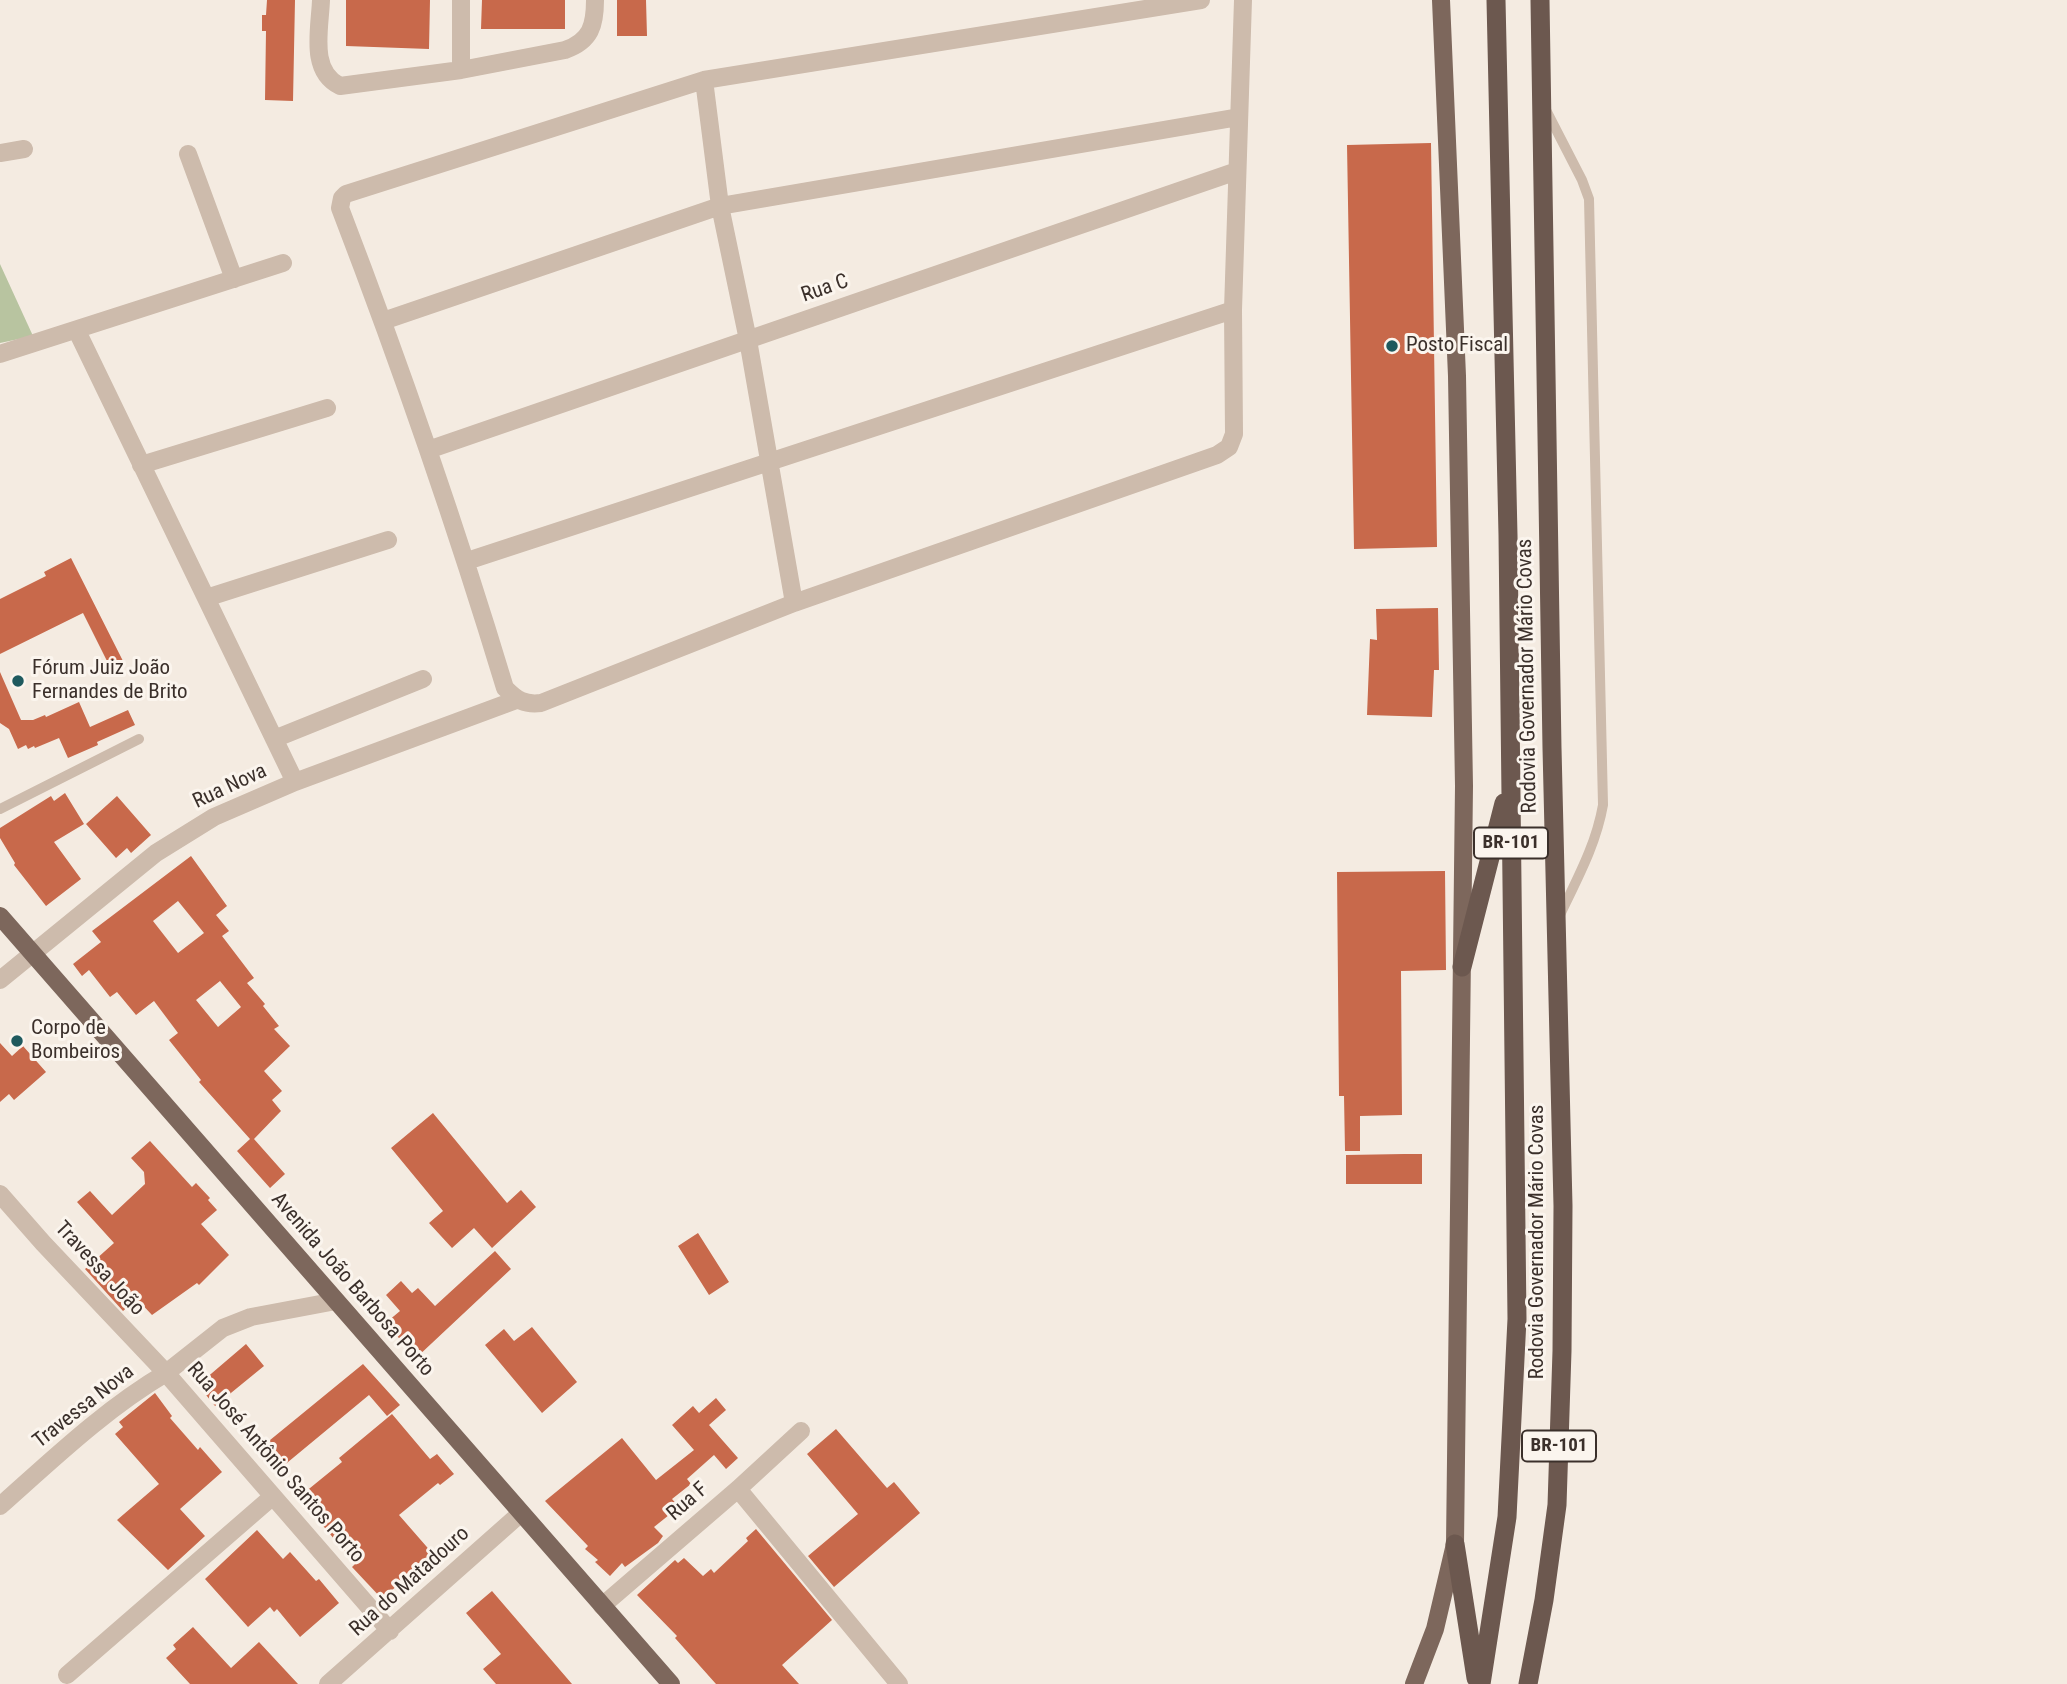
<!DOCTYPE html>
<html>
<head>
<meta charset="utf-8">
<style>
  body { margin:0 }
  canvas { display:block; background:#f4ebe1 }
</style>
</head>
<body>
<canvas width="2067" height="1684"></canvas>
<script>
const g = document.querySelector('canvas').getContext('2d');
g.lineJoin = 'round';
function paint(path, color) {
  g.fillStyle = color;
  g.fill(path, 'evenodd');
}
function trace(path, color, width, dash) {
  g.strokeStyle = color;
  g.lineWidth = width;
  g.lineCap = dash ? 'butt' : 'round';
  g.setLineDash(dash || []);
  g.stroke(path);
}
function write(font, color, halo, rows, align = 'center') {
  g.font = font + ' "Roboto Condensed",sans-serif';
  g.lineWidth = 6;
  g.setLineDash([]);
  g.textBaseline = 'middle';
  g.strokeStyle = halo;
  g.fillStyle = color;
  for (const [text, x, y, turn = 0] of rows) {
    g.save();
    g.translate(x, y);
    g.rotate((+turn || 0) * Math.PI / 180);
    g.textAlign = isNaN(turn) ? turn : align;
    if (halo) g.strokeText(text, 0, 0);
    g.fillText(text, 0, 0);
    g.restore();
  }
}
const green = new Path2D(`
  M0 264 33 336 0 343Z`);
const building = new Path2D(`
  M267 0H295L293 101 265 100 266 31H262V15H266Z
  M346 0H430L429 49 346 46Z
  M482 0H565V29H481Z
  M617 0H646L647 36H617Z
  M1431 143 1437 547 1354 549 1347 145Z
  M71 558 125 665 112 671 83 613 0 654V599L46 576 44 572Z
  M1438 608 1439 670H1434L1432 717 1367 715 1370 639 1377 640 1376 609Z
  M0 672 21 720H33L45 715 46 717 79 702 90 727 128 710 135 725 97 742 98 745 68 758 59 738 35 748 34 746 28 749 26 745 18 749 9 729 0 723Z
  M65 793 84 824 54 842 81 879 46 906 14 865 15 863 0 838V828L51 796 54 801Z
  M117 796 151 835 131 853 127 848 116 858 86 824Z
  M191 856 227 906 216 915 229 931 222 936 254 978 247 983 265 1004 263 1006 279 1026 274 1029 290 1046 264 1071 282 1091 272 1100 281 1111 254 1139 285 1174 270 1188 237 1151 250 1139 199 1082 201 1080 169 1040 178 1033 154 1001 136 1015 117 992 110 997 89 970 82 976 73 964 101 942 92 931ZM178 901 204 933 178 953 153 921ZM220 981 241 1007 218 1027 196 1000Z
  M1445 871 1446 970 1401 971 1402 1115 1360 1116V1151H1345L1344 1096H1339L1337 872Z
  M0 1043 12 1056 23 1046 46 1072 14 1100 9 1094 0 1102Z
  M433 1113 507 1203 521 1190 536 1207 492 1248 474 1228 452 1248 429 1223 443 1211 391 1148Z
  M150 1141 192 1187 196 1183 210 1198 208 1200 217 1210 201 1224 229 1255 199 1285 197 1283 152 1315 137 1299 123 1311 85 1269 114 1243 77 1202 90 1191 112 1215 145 1184 144 1172 131 1158Z
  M1404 1154H1422V1184H1346V1155Z
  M698 1233 729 1282 709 1295 678 1246Z
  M495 1251 511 1269 416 1358 392 1330 394 1328 388 1321 400 1311 386 1295 401 1281 412 1293 418 1288 435 1306Z
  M532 1327 577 1382 542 1413 485 1345 504 1329 514 1341Z
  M246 1344 264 1366 215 1406 198 1385Z
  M363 1364 400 1405 387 1416 369 1395 282 1467 264 1445Z
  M155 1393 172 1416 170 1418 198 1450 200 1447 222 1472 180 1509 205 1536 168 1570 117 1520 159 1484 115 1434 123 1427 119 1422Z
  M716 1398 726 1410 709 1425 738 1458 726 1469 714 1455 687 1479 691 1484 672 1499 679 1507 654 1527 663 1536 658 1543 625 1567 622 1563 610 1576 595 1562 598 1560 585 1549 588 1546 545 1501 622 1438 656 1480 694 1450 672 1425 693 1406 699 1413Z
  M392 1414 430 1459 437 1454 454 1474 440 1485 438 1483 399 1515 433 1554 382 1599 352 1567 355 1564 299 1497 342 1462 339 1458Z
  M836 1429 887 1488 894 1482 920 1513 834 1587 808 1556 858 1514 807 1454Z
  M756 1529 832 1620 782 1665 799 1684H716L675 1638 677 1636 637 1595 675 1560 678 1563 684 1558 703 1576 711 1569 714 1573 748 1541 746 1538Z
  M257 1530 283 1559 290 1552 316 1581 319 1579 339 1603 300 1637 277 1609 274 1612 270 1607 248 1627 205 1579Z
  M492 1591 572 1684H496L483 1669 501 1654 466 1613Z
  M193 1627 231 1668 259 1642 298 1684H190L166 1658 176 1649 173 1645Z`);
const service = new Path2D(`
  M1546 110 1582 180 1589 199 1603 805C1596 845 1577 879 1560 915
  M0 809 139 739`);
const minor = new Path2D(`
  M321 0C320 29 309 71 340 86L461 70 565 50C591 41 595 25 595 0
  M1201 0 704 80 346 194 342 198 340 208C401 367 456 526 505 688 517 700 524 705 541 703L794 603 1217 455 1229 447 1234 434 1233 310 1243 0
  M461 70V0
  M704 80 720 206 748 340 794 603
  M0 153 24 149
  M188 154 234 279
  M383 321 720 206 1239 117
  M77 331 295 782
  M0 354 283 263
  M428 450 1237 171
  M141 465 327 408
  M467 561 1233 310
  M206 598 388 540
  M274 739 423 679
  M0 980 156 853 214 817 295 782 516 700
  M0 1194 43 1243 166 1373C105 1409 53 1459 0 1506
  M336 1301 251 1317 223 1328 166 1373 390 1631
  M738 1489 899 1684
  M602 1606 738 1489 801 1431
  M67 1675 272 1497
  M328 1684 521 1513`);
const primary = new Path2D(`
  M0 916 671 1684
  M1414 1684 1435 1629 1455 1544 1464 786 1457 376 1441 0`);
const trunk = new Path2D(`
  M1462 967 1504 803
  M1455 1544 1476 1678
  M1481 1684 1507 1517 1517 1319 1508 535 1496 0
  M1528 1684 1544 1600 1557 1505 1562 1351 1563 1206 1552 748 1540 0`);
const markers = [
  [1392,346,7,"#1f5a5e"],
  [18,681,7,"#1f5a5e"],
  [17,1041,7,"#1f5a5e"]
];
const shields = [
  [1511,843,74],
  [1559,1446,74]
];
const shieldNames = [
  ["BR-101",1511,843],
  ["BR-101",1559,1446]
];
const streetNames = [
  ["Rua C",825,289,-19],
  ["Rodovia Governador Mário Covas",1528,676,-91],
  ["Rua Nova",230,787,-25],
  ["Rodovia Governador Mário Covas",1538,1242,-90],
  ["Travessa João",99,1269,47],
  ["Avenida João Barbosa Porto",352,1285,49],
  ["Travessa Nova",84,1407,-38],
  ["Rua José Antônio Santos Porto",275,1463,49],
  ["Rua F",688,1502,-41],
  ["Rua do Matadouro",410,1582,-42]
];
const poiNames = [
  ["Posto Fiscal",1406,346],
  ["Fórum Juiz João",32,669],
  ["Fernandes de Brito",32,693],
  ["Corpo de",31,1029],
  ["Bombeiros",31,1053]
];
paint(green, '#b8c4a0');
paint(building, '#c8694b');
trace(service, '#cdbbac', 10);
trace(minor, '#cdbbac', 18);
trace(primary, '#7d675c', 18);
trace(trunk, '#6c584f', 19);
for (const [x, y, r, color] of markers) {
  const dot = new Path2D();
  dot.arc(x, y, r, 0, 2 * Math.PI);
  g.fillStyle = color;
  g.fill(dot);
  trace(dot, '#fbf5ee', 2.5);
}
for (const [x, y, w] of shields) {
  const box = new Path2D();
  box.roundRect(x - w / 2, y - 15.5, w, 31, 5);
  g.fillStyle = '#fbf5ee';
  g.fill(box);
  trace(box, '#3b302b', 2);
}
write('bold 19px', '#3b302b', null, shieldNames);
write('21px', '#3b302b', '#fbf5ee', streetNames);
write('21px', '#3b302b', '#fbf5ee', poiNames, 'left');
</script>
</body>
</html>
